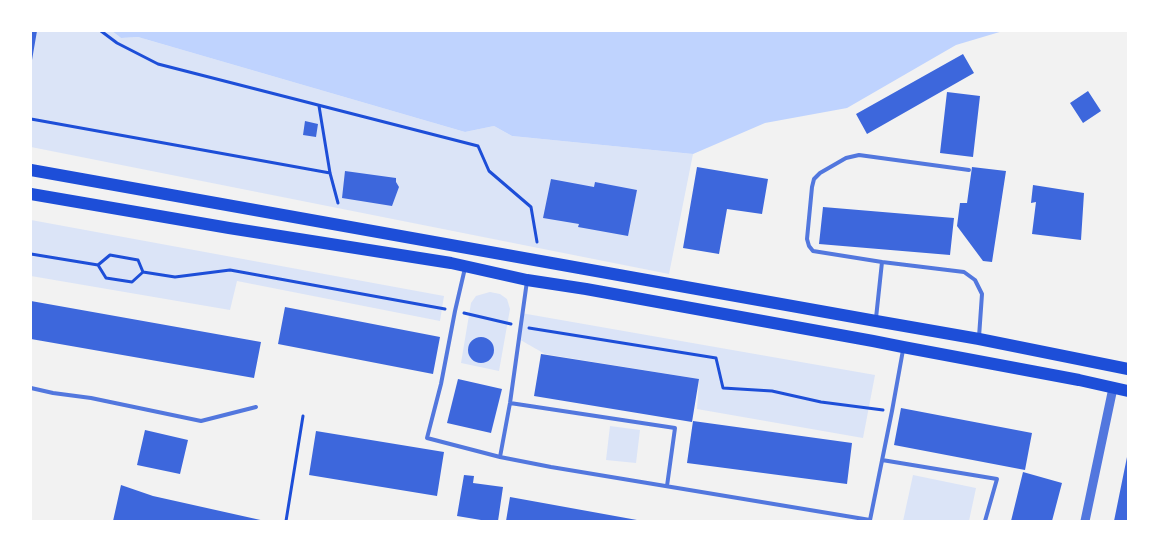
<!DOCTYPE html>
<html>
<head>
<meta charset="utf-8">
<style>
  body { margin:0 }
  #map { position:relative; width:1159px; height:552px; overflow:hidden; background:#f2f2f2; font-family:Overpass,sans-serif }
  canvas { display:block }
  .frame { position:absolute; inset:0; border:32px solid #fff; pointer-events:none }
</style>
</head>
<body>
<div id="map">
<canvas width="1159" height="552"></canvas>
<div class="frame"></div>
</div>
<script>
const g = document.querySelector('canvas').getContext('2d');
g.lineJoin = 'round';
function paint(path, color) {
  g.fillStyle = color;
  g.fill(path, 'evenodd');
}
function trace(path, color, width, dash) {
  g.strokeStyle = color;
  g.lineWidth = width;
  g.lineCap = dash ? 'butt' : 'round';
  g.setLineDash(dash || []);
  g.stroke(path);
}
const green = new Path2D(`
  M31 31H112L121 38 138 37 465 132 494 126 512 136 693 154 669 274 31 147Z
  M31 220 444 296 440 321 237 281 230 310 31 276Z
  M490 292 500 294 507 299 510 309 499 371 461 363 471 303 476 296Z
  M521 313 875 375 863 438 697 409 699 379 545 354 517 338Z
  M610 426 640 430 636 463 606 460Z
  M913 475 976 488 969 521H903Z`);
const water = new Path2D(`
  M112 31H1003L956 45 847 108 765 123 693 154 512 136 494 126 465 132 138 37 121 38Z`);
const building = new Path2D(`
  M31 31H37L32 60H31Z
  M963 54 974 73 867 134 856 114Z
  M1088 91 1101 111 1083 123 1070 103Z
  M947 92 980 96 973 157 940 153Z
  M305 121 318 124 316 137 303 135Z
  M697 167 768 179 762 214 727 209 719 254 683 248Z
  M972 167 1006 171 992 262 983 261 957 226 960 203H967Z
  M345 171 396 178V182L399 187 392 206 342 198Z
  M551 179 594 187 595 182 637 190 628 236 578 227 579 224 543 218Z
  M1033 185 1084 193 1081 240 1032 234 1036 202 1031 203Z
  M823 207 954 218 950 255 819 244Z
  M31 301 261 342 254 378 31 339Z
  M285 307 440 337 433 374 278 344Z
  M468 350a13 13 0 1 1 26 0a13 13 0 1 1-26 0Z
  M541 354 699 379 692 422 534 396Z
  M458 379 502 389 491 433 447 423Z
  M901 408 1032 433 1025 470 894 445Z
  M693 421 852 443 847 484 687 463Z
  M145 430 188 440 180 474 137 465Z
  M316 431 444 452 437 496 309 475Z
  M1127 457 1128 521H1114Z
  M1023 472 1062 483 1052 521H1011Z
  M464 475 474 476 473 483 503 487 498 521H487L457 516Z
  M121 485 153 496 265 521H113Z
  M510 497 637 520V521H506Z`);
const path = new Path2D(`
  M101 31 117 43 158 64 478 146 489 171 531 207 537 242
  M319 106 330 173 338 203
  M31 119 330 173
  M31 254 98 265 110 255 138 260 143 272 175 277 230 270 445 309
  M98 265 106 278 132 282 143 272
  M464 313 511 324
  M529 328 716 358 723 388 772 391 821 402 883 410
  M286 521 303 416`);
const service = new Path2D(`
  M882 262 964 272 975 280 982 294 979 337
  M465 268 455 311 441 384 427 438 500 457 551 467 870 520 892 411 903 350
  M876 318 882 262 813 251 809 246 807 239 812 187 814 179 820 173 846 158 859 155 969 170
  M31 388 53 393 91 398 201 421 256 407
  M510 403 675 428 667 486
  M500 457 510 403 527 281
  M882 460 997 479 985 521`);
const tertiary = new Path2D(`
  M1085 521 1113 388`);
const primary = new Path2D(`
  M31 170 876 321 979 339 1128 369
  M31 194 229 228 451 263 527 280 586 289 873 341 903 347 1079 380 1128 391`);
paint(green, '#dbe4f7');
paint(water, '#bfd3fe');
paint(building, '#3d67dc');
trace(path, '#1d4ed8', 3);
trace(service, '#5277de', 4);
trace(tertiary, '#5277de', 9);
trace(primary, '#1d4ed8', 12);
</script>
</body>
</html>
